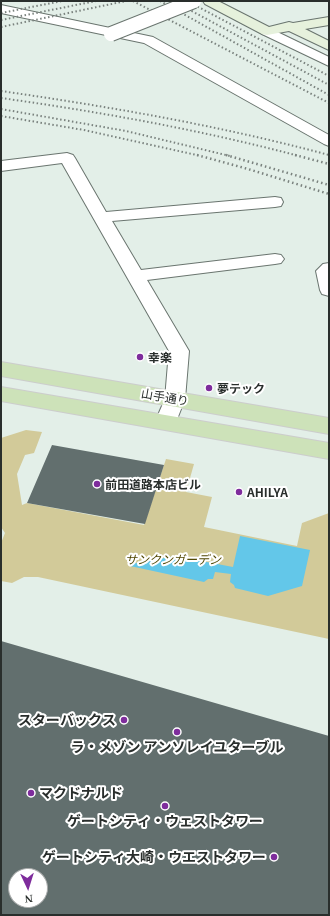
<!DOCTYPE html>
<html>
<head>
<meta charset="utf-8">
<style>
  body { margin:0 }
  #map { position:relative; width:330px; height:916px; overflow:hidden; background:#e3efe8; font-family:Georgia,serif }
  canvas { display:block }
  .frame { position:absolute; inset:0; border:2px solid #292e2c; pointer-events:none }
  .north { position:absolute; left:8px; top:868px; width:40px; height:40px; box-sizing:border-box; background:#fff; border:1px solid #a9abab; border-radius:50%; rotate:176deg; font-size:11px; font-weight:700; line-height:16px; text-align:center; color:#292e2c }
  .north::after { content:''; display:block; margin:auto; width:14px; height:18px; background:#7e2c9c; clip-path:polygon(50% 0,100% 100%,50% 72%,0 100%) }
</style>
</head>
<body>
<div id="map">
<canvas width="330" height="916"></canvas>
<div class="frame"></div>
<div class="north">N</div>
</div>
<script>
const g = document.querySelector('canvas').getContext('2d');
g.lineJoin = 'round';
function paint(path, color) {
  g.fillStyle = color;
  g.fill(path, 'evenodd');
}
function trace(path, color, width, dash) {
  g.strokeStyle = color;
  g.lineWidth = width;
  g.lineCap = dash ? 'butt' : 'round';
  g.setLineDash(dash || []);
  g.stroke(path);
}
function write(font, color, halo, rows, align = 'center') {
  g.font = font + ' Georgia,"Noto Sans JP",serif';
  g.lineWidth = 4;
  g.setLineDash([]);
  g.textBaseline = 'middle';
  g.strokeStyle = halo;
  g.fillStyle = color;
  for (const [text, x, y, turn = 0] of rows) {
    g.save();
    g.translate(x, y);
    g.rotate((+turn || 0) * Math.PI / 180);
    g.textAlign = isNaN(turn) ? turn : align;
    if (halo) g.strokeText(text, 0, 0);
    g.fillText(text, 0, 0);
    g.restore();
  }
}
const green = new Path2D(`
  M26 430 42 432 34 453 25 455 17 474 22 505 27 503 144 525 166 459 194 464 186 492 212 497 204 527 297 546 302 523 329 513V639L38 577H24L12 583 1 581V543L5 533 1 527V438Z`);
const water = new Path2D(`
  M240 536 310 550 302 586 268 596 235 588 234 585 230 582 231 574 215 572 213 579H208L204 582 130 566 131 564 175 556 233 567Z`);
const building = new Path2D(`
  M52 445 164 465 145 524 27 503Z
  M1 641 329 736V915H1ZM16 876H40V900H16Z`);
const street = new Path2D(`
  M1 5 153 37 329 135V146L324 144 144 43 1 13Z
  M267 27 329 57V66L262 34 260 31 262 28Z
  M67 153 73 155 75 158 106 212 275 197 281 198 283 202 281 206 275 207 112 221 141 270 275 254 281 255 284 259 281 263 275 264 147 280 189 351 185 399 174 427 166 429 158 427 155 422 165 399 169 351 62 163 1 171V161Z
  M329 263V296L322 294 320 290 316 271 323 264Z`);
const secondary = new Path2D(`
  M203 1H218L269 27 289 22 293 23 329 17V25L305 29 329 41V50L289 31 267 35 262 34 205 4Z`);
const primary = new Path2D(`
  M1 362 329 418V434L1 376Z
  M1 387 329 443V459L1 401Z`);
const railFar1 = new Path2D(`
  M133 1 329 103
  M160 1 329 95
  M187 1 329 76
  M188 9 329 85
  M1 13 62 1
  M1 20 96 1
  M1 27 126 1
  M1 91C112 107 221 126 329 155
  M1 98C101 112 201 130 299 156
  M1 109 126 131 230 156
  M1 116 84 130 201 156`);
const rail = new Path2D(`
  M197 155 248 169 329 194
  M226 155 329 185
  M295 155 329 164`);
const streetBridge = new Path2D(`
  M111 34 194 1`);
const markers = [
  [140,357,4,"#7e2c9c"],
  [209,388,4,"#7e2c9c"],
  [97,484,4,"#7e2c9c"],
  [239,492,4,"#7e2c9c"],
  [124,720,4,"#7e2c9c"],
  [177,732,4,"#7e2c9c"],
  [31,793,4,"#7e2c9c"],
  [165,806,4,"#7e2c9c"],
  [274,857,4,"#7e2c9c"]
];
const poiNames = [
  ["幸楽",148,357],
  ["夢テック",217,388],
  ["前田道路本店ビル",105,484],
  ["AHILYA",247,492]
];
const streetNames = [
  ["山手通り",165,397,10]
];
const parkNames = [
  ["サンクンガーデン",173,559]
];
const nearPoinames = [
  ["スターバックス",116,720],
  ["ラ・メゾン アンソレイユターブル",177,747,"center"],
  ["マクドナルド",39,793,"left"],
  ["ゲートシティ・ウェストタワー",165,821,"center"],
  ["ゲートシティ大崎・ウエストタワー",266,857]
];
paint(green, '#d2ca99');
paint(water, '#63c7e9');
paint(building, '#626f6e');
trace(street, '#6a756f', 2);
trace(secondary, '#6a756f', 2);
trace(primary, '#cccdcc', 2);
paint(street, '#fff');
paint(secondary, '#e6f1dc');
paint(primary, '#cde2b9');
trace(railFar1, '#7a827e', 2, [1.5, 2.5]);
trace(rail, '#7a827e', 2.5, [1.5, 3]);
trace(streetBridge, '#6a756f', 16, []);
trace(streetBridge, '#fff', 14);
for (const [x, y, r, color] of markers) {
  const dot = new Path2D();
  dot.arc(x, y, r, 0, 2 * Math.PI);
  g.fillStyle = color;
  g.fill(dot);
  trace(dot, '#fff', 1.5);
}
write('bold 12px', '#292e2c', '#fff', poiNames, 'left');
write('12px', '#292e2c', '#fff', streetNames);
write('italic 12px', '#524804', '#fff', parkNames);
write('bold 14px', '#292e2c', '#fff', nearPoinames, 'right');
</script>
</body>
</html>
